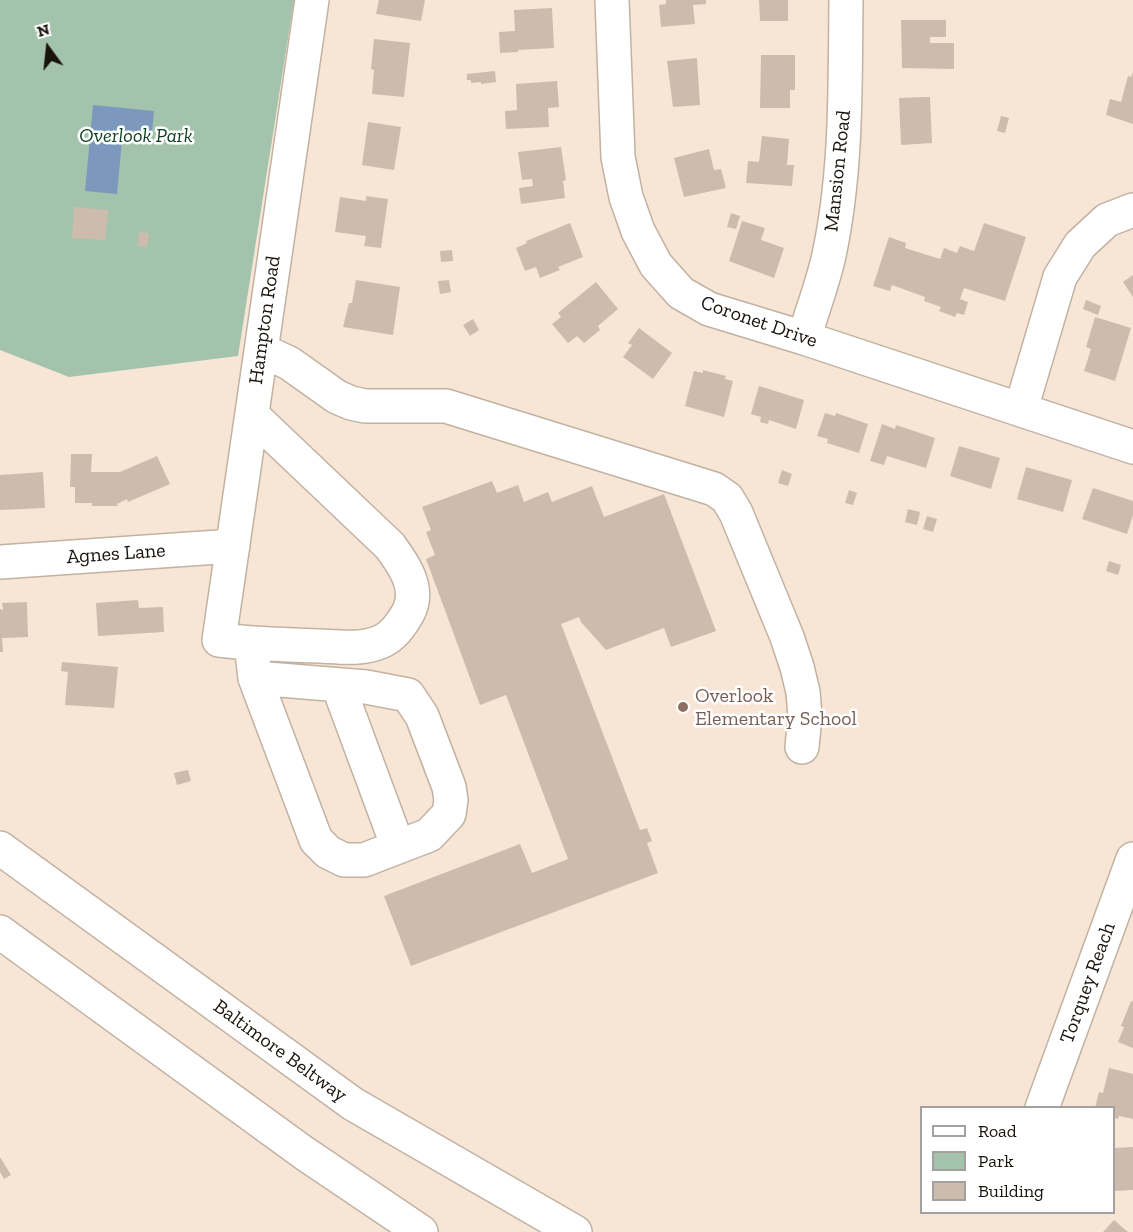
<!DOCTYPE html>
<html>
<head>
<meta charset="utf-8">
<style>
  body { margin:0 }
  #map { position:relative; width:1133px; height:1232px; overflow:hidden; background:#f7e6d6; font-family:"Zilla Slab",serif }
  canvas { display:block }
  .legend { position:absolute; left:920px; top:1106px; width:195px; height:108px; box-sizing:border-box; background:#fff; border:2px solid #a3a19e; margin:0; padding:8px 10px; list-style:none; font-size:18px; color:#18130d }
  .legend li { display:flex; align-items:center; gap:12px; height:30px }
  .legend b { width:30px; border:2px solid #a3a19e }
  .north { position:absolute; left:18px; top:18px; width:60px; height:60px; -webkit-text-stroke:4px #fff; paint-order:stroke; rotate:345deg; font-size:16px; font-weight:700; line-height:24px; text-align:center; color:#18130d }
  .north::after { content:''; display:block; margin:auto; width:21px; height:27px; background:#18130d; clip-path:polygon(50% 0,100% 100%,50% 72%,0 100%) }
</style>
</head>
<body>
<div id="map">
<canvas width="1133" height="1232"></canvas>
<ul class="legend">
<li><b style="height:8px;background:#fff"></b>Road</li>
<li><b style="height:16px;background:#a4c3ac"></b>Park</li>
<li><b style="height:16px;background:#cdbcad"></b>Building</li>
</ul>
<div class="north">N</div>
</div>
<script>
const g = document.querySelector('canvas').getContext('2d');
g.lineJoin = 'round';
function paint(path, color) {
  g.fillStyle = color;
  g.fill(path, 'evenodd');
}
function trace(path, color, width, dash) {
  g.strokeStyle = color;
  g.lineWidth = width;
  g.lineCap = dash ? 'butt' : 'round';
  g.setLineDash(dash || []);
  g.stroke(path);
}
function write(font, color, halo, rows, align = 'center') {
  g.font = font + ' "Zilla Slab",serif';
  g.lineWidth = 5;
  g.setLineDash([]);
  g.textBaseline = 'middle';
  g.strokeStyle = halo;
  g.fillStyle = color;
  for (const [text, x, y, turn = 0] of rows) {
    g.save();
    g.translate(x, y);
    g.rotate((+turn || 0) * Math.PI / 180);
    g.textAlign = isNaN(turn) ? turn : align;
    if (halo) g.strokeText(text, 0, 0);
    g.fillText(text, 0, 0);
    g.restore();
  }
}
const green = new Path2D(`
  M0 0H294L238 356 69 377 0 350Z`);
const water = new Path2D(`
  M93 105 154 111 152 132 123 130 117 194 85 191Z`);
const building = new Path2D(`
  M379 0H425L421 21 376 14Z
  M666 0H706V4L693 5 695 24 661 27 659 5 666 4Z
  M759 0H788V21H760Z
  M552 8 554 48 518 50V52L500 53 499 32 515 31 514 10Z
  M901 20H946V37H930V43H954V69L902 68Z
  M374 39 410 43 404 97 372 94 374 70 371 69Z
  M761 55H795V90H790V108H760Z
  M697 58 700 105 673 107 667 61Z
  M495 71 496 82 481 84V82L471 83V80H467V74Z
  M1133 72V124L1106 115 1110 99 1121 102 1128 76 1131 77Z
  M557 81 559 107 548 108 549 127 506 129 505 111 517 110 516 84Z
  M926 97H930L932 143 901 145 899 98Z
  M1001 116 1009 118 1005 133 997 131Z
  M368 122 401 127 394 170 362 165Z
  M762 136 789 139 787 165H794L792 186 746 183 748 161 759 162Z
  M561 147 566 180 563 181 565 198 521 204 519 188 533 186 532 179 522 180 518 152Z
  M709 149 714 170 721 169 726 188 684 197 674 158Z
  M366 196 388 199 381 248 364 246 366 236 335 232 340 197 366 201Z
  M74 207 108 210 105 240 72 238Z
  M731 213 740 216 736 229 727 227Z
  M742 221 765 228 761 240 784 248 774 278 729 261Z
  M570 223 583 257 558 267 560 270 540 278 536 267 525 271 516 248 527 243 526 241Z
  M984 223 1026 237 1005 301 964 288 960 299 968 302 964 315 957 313 955 317 939 311 941 307 924 301 925 297 892 285 890 291 873 286 889 237 906 243 905 248 940 259 944 248 957 253 960 246 974 251Z
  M139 232 149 233 147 247 138 246Z
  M452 250 453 261 441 262 440 251Z
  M1133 275V297L1123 282Z
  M356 280 400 287 393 335 343 327 349 303H352Z
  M449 280 451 292 440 294 438 281Z
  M596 282 618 309 598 326 600 330 584 343 577 336 568 343 552 324 561 317 558 313Z
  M1086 300 1101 306 1098 315 1083 309Z
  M1095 317 1131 328 1115 381 1084 371 1091 349 1086 347Z
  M473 319 479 330 470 336 463 325Z
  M639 328 672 353 653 379 623 357 632 345 628 343Z
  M703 370 726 376 725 379 733 381 724 417 685 406 694 371 703 373Z
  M759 386 804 400 796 429 769 420 768 424 760 422 761 417 751 414Z
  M825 413 835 416 836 413 868 424 859 453 827 443 828 439 817 436Z
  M882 424 895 429 896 425 935 438 926 468 887 456 884 465 870 461Z
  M959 446 1000 458 991 489 950 476Z
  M71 454H92L91 472H120L157 456 170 484 128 502 127 499 117 504 118 506H92V503H75V487H70Z
  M1026 467 1072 480 1063 512 1017 499Z
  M782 470 792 474 788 486 778 483Z
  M43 472 45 508 0 510V475Z
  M492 481 497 493 518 485 524 502 548 492 552 502 592 486 604 517 664 494 716 631 671 647 664 628 606 650 581 622 579 617 561 624 640 830 647 828 652 841 647 843 658 873 411 966 384 896 520 844 532 873 568 859 506 695 480 705 426 559 435 555 426 532 431 530 422 507Z
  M1093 488 1133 501V515L1127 534 1082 519Z
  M849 490 857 493 853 505 845 503Z
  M908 509 920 512 917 525 905 522Z
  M927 516 937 519 933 532 923 529Z
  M1109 561 1121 565 1118 575 1106 571Z
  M138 600 139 608 163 607 164 632 98 636 96 603Z
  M27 602 28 637 2 638 3 652H0V609L3 610 2 603Z
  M62 662 118 667 114 708 65 705 68 672 61 671Z
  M188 770 191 781 177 785 174 773Z
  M1131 1001 1133 1002V1048L1118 1042 1124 1027 1121 1026Z
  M1109 1068 1133 1074V1119L1119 1116 1118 1119 1114 1118V1108H1095L1099 1092 1103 1093Z
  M1133 1147V1190L1114 1191V1148Z
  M0 1157 11 1175 4 1179 0 1172Z
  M1114 1220 1128 1232H1103Z`);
const minor = new Path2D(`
  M612 0 618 157 626 197 638 231 656 265 681 293 709 309 804 338 1133 447
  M804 338C812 311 823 283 829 255 847 171 845 86 846 0
  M261 350 289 363 337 397 351 403 365 406H446L714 489 727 498 736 513 787 637 797 667 803 692 805 716 802 747
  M1021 409 1060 277 1080 245 1107 220 1133 210
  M252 415 390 546C404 565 421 589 408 613 401 625 393 637 380 642 361 650 340 647 320 646 286 645 253 644 219 640L312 0
  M0 562 233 546
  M251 644 255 678 316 840 328 852 344 860H364L429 835 449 814 451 800 449 787 422 716 408 695 366 687 255 678
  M338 685 398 847
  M1042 1108 1133 859`);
const highway = new Path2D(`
  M0 848 353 1104 575 1232
  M0 932 304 1153 421 1232`);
const markers = [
  [683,707,6,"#8d6e63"]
];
const parkNames = [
  ["Overlook Park",136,136]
];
const streetNames = [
  ["Mansion Road",838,171,-84],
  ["Hampton Road",265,320,-82],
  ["Coronet Drive",759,322,19],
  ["Agnes Lane",116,554,-4],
  ["Torquey Reach",1088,983,-70],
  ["Baltimore Beltway",280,1051,36]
];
const educationNames = [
  ["Overlook",695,696],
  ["Elementary School",695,719]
];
paint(green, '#a4c3ac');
paint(water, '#7c99bd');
paint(building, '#cdbcad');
trace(minor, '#c2b2a2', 36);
trace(highway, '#c2b2a2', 36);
trace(minor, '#fff', 33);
trace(highway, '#fff', 33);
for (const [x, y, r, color] of markers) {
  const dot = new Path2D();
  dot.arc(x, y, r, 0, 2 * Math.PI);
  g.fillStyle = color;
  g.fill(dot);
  trace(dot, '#fff', 2);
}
write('italic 20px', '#0f4022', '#fff', parkNames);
write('20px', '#18130d', '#fff', streetNames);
write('20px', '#785e54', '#fff', educationNames, 'left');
</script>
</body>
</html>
